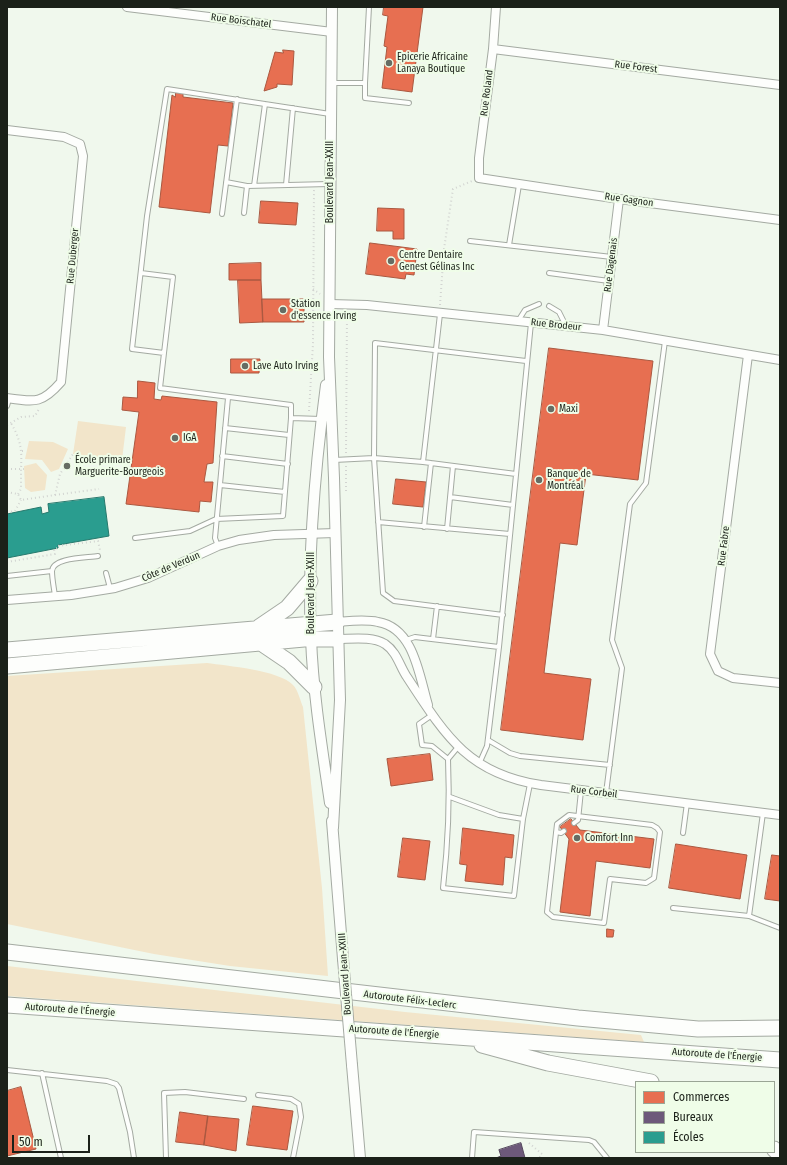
<!DOCTYPE html>
<html>
<head>
<meta charset="utf-8">
<style>
  body { margin:0 }
  #map { position:relative; width:787px; height:1165px; overflow:hidden; background:#f0f8ed; font-family:"Fira Sans Condensed",sans-serif }
  canvas { display:block }
  .frame { position:absolute; inset:0; border:8px solid #1b2119; pointer-events:none }
  .legend { position:absolute; left:635px; top:1081px; width:140px; height:72px; box-sizing:border-box; background:#effde8; border:1px solid #9aa595; margin:0; padding:5px 7px; list-style:none; font-size:12px; color:#1b2119 }
  .legend li { display:flex; align-items:center; gap:8px; height:20px }
  .legend b { width:20px; border:1px solid #9aa595 }
  .scale { position:absolute; left:12px; top:1135px; width:78px; height:18px; box-sizing:border-box; border:2px solid #1b2119; border-top:0; padding-left:5px; font-size:12px; line-height:14px; white-space:nowrap; color:#1b2119; -webkit-text-stroke:3px #effde8; paint-order:stroke }
</style>
</head>
<body>
<div id="map">
<canvas width="787" height="1165"></canvas>
<div class="frame"></div>
<ul class="legend">
<li><b style="height:11px;background:#e76f51"></b>Commerces</li>
<li><b style="height:11px;background:#6d597a"></b>Bureaux</li>
<li><b style="height:11px;background:#2a9d8f"></b>Écoles</li>
</ul>
<div class="scale">50 m</div>
</div>
<script>
const g = document.querySelector('canvas').getContext('2d');
g.lineJoin = 'round';
function paint(path, color) {
  g.fillStyle = color;
  g.fill(path, 'evenodd');
}
function trace(path, color, width, dash) {
  g.strokeStyle = color;
  g.lineWidth = width;
  g.lineCap = dash ? 'butt' : 'round';
  g.setLineDash(dash || []);
  g.stroke(path);
}
function write(font, color, halo, rows, align = 'center') {
  g.font = font + ' "Fira Sans Condensed",sans-serif';
  g.lineWidth = 4;
  g.setLineDash([]);
  g.textBaseline = 'middle';
  g.strokeStyle = halo;
  g.fillStyle = color;
  for (const [text, x, y, turn = 0] of rows) {
    g.save();
    g.translate(x, y);
    g.rotate((+turn || 0) * Math.PI / 180);
    g.textAlign = isNaN(turn) ? turn : align;
    if (halo) g.strokeText(text, 0, 0);
    g.fillText(text, 0, 0);
    g.restore();
  }
}
const green = new Path2D(`
  M78 421 126 427 122 460 73 454Z
  M29 441 53 442 68 449 59 469 51 472 42 460 25 459Z
  M36 463 47 475 45 490 31 492 25 488 24 466Z
  M207 663C227 666 279 670 293 685 298 690 300 700 303 707L322 888 328 976 230 966 154 954 7 924V676Z
  M7 966 405 1012 641 1035 644 1042 7 996Z`);
const shops = new Path2D(`
  M384 7H423L412 92 382 88 387 47 384 46 388 16 383 15Z
  M283 50 294 51 292 85 277 84V87L264 91 275 52 283 53Z
  M176 92 183 93V97L233 103 228 146 218 145 210 213 159 207 172 95 175 97Z
  M261 201 298 203 296 225 259 223Z
  M378 208 404 209V239H393V231H377Z
  M370 243 417 249 414 275 406 274 405 279 366 274Z
  M261 263V280H229V264Z
  M238 280H261L263 322 240 323Z
  M262 299H304V322H263Z
  M549 348 653 361 638 480 586 474 577 545 560 543 544 673 591 679 583 740 501 730Z
  M231 359H260L259 373H231Z
  M138 381 155 383 154 399 161 400 162 396 217 402 213 463 207 464 204 482H213L211 502 200 501 199 512 126 504 139 412 122 410 123 397 137 398Z
  M396 479 426 482 423 507 393 504Z
  M430 754 433 780 391 786 387 759Z
  M571 819 580 830 654 839 650 868 596 861 590 916 560 912 569 839 560 827Z
  M463 828 514 835 512 858 505 857 503 885 465 881 467 865 460 864Z
  M403 838 430 841 425 880 398 877Z
  M676 844 747 855 740 899 669 888Z
  M772 855 780 856V901L765 899Z
  M607 929 614 930 613 937H607Z
  M21 1087 36 1149 7 1156V1091Z
  M253 1106 293 1111 287 1150 247 1145Z
  M180 1112 208 1116 204 1145 176 1142Z
  M208 1116 239 1119 236 1151 204 1145Z`);
const offices = new Path2D(`
  M521 1143 525 1158H496L501 1156 499 1150Z`);
const schools = new Path2D(`
  M104 497 109 536 58 545V548L7 558V514L41 507 42 514 49 512 48 504Z`);
const path = new Path2D(`
  M313 289 320 294
  M440 305 444 249 453 189 472 181
  M309 411 313 344 314 190
  M7 425 21 417 35 416 39 409
  M22 451H26
  M346 453 347 314
  M7 469H21C22 449 21 441 11 423
  M346 491V466
  M7 492 18 494 21 500 55 495 60 474 73 454
  M18 494 21 489V469H24
  M55 495 99 489
  M7 512 15 511 21 500
  M7 562 55 554 54 549 58 548V546L98 541 100 550
  M529 1143 542 1154 539 1158`);
const service = new Path2D(`
  M331 83H365L369 7
  M365 83V98L409 103
  M226 182 247 186 329 184
  M286 185 293 108
  M254 186 265 104
  M244 213 247 186
  M222 214 237 99
  M470 241 612 257
  M509 245 519 185
  M141 273 173 277 164 353
  M549 273 609 281
  M549 306 559 312 566 326
  M518 321 525 310 539 304
  M7 406 9 399
  M321 419 291 418V405L160 388 164 353 132 349 147 216 167 89 330 114
  M225 428 289 435
  M222 456 288 464
  M334 460 374 458 423 462 440 314
  M423 462 516 474
  M220 485 285 492
  M450 497 513 505
  M378 522 510 534
  M424 527 431 463
  M447 529 453 466
  M135 538 190 531 216 519 283 516 291 418
  M218 546 215 538 228 398
  M106 573 110 588
  M7 576 52 571
  M55 596C54 588 52 579 52 571 53 557 88 558 98 556
  M503 615 394 601 383 593 374 458 375 343 526 361
  M433 639 437 606
  M406 640 415 637 423 638 499 647
  M432 715 419 724 422 745 432 746 448 759 458 747
  M488 740 510 753 520 756 610 765
  M448 759C450 804 448 844 443 888L514 896 523 819
  M479 764 487 746 499 647 531 323
  M606 793 622 668 612 640 630 504 646 483 665 341
  M450 797 499 815 523 819 530 784
  M569 815 652 825 657 828 660 832 654 878 646 883 610 879 604 923 553 917 547 912 557 824Z
  M574 823 578 820 581 791
  M556 832 561 833 564 831
  M683 833 687 803
  M673 908 749 916 780 928
  M749 916 763 813
  M7 1070 107 1081 116 1084 119 1088 130 1132 134 1158
  M42 1073 61 1158
  M258 1095 291 1099 299 1104 301 1117 293 1158
  M166 1158 164 1093 185 1092 244 1099
  M472 1158 474 1132 589 1140 594 1142 607 1158`);
const minor = new Path2D(`
  M127 7 332 32
  M496 7 493 49 479 158V178L619 199 780 220
  M493 49 780 85
  M7 130 64 137 80 144 83 156 61 382C42 404 35 402 7 398
  M330 304 367 305 603 330 780 360
  M603 330 619 199
  M748 355 710 654 718 671 733 678 780 683
  M7 600 71 595 115 588 148 578 218 546 239 540 274 535 335 533
  M337 622C350 621 365 619 378 622 414 628 419 675 428 705
  M337 639C352 639 372 636 385 644 397 652 400 667 407 677 445 735 468 774 541 785L780 815`);
const tertiary = new Path2D(`
  M332 7 329 357 334 478 340 700 333 828
  M326 385C315 468 307 554 311 638 313 693 322 748 330 803
  M332 821 343 959
  M352 1065 360 1158`);
const motorway = new Path2D(`
  M259 627 287 608 310 581
  M261 643 289 662 314 687
  M7 650 337 622
  M7 666 304 639H337
  M7 952 578 1018 698 1029 780 1028
  M7 1005 780 1060
  M482 1045 548 1063 651 1082
  M774 1149 780 1155`);
const tertiaryBridge = new Path2D(`
  M343 959 352 1065`);
const markers = [
  [389,63,4,"#666c63"],
  [391,261,4,"#666c63"],
  [283,310,4,"#666c63"],
  [245,366,4,"#666c63"],
  [551,409,4,"#666c63"],
  [175,438,4,"#666c63"],
  [67,466,4,"#666c63"],
  [539,480,4,"#666c63"],
  [577,838,4,"#666c63"]
];
const streetNames = [
  ["Rue Boischatel",241,21,7],
  ["Rue Forest",636,67,7],
  ["Rue Roland",487,93,-83],
  ["Boulevard Jean-XXIII",330,182,-90],
  ["Rue Gagnon",629,200,8],
  ["Rue Duberger",73,256,-85],
  ["Rue Dagenais",611,265,-83],
  ["Rue Brodeur",556,325,6],
  ["Rue Fabre",724,546,-83],
  ["Côte de Verdun",171,567,-23],
  ["Boulevard Jean-XXIII",311,593,-90],
  ["Rue Corbeil",594,792,7],
  ["Boulevard Jean-XXIII",345,974,-94],
  ["Autoroute Félix-Leclerc",410,1000,7],
  ["Autoroute de l'Énergie",70,1010,4],
  ["Autoroute de l'Énergie",394,1032,4],
  ["Autoroute de l'Énergie",717,1055,4]
];
const poiNames = [
  ["Epicerie Africaine",397,57],
  ["Lanaya Boutique",397,69],
  ["Centre Dentaire",399,255],
  ["Genest Gélinas Inc",399,267],
  ["Station",291,304],
  ["d'essence Irving",291,316],
  ["Lave Auto Irving",253,366],
  ["Maxi",559,409],
  ["IGA",183,438],
  ["École primare",75,460],
  ["Marguerite-Bourgeois",75,472],
  ["Banque de",547,474],
  ["Montréal",547,486],
  ["Comfort Inn",585,838]
];
paint(green, '#f2e5ca');
paint(shops, '#e76f51');
trace(shops, '#aa5840', 1);
paint(offices, '#6d597a');
trace(offices, '#54485d', 1);
paint(schools, '#2a9d8f');
trace(schools, '#26786c', 1);
trace(service, '#a4aaa2', 6);
trace(minor, '#a4aaa2', 10);
trace(tertiary, '#a4aaa2', 12);
trace(motorway, '#a4aaa2', 17);
trace(path, '#d2d4d1', 2, [1, 3]);
trace(service, '#fdfefc', 4);
trace(minor, '#fdfefc', 8);
trace(tertiary, '#fdfefc', 10);
trace(motorway, '#fdfefc', 15);
trace(tertiaryBridge, '#a4aaa2', 12, []);
trace(tertiaryBridge, '#fdfefc', 10);
for (const [x, y, r, color] of markers) {
  const dot = new Path2D();
  dot.arc(x, y, r, 0, 2 * Math.PI);
  g.fillStyle = color;
  g.fill(dot);
  trace(dot, '#effde8', 1.5);
}
write('10px', '#1b2119', '#effde8', streetNames);
write('10px', '#1b2119', '#effde8', poiNames, 'left');
</script>
</body>
</html>
